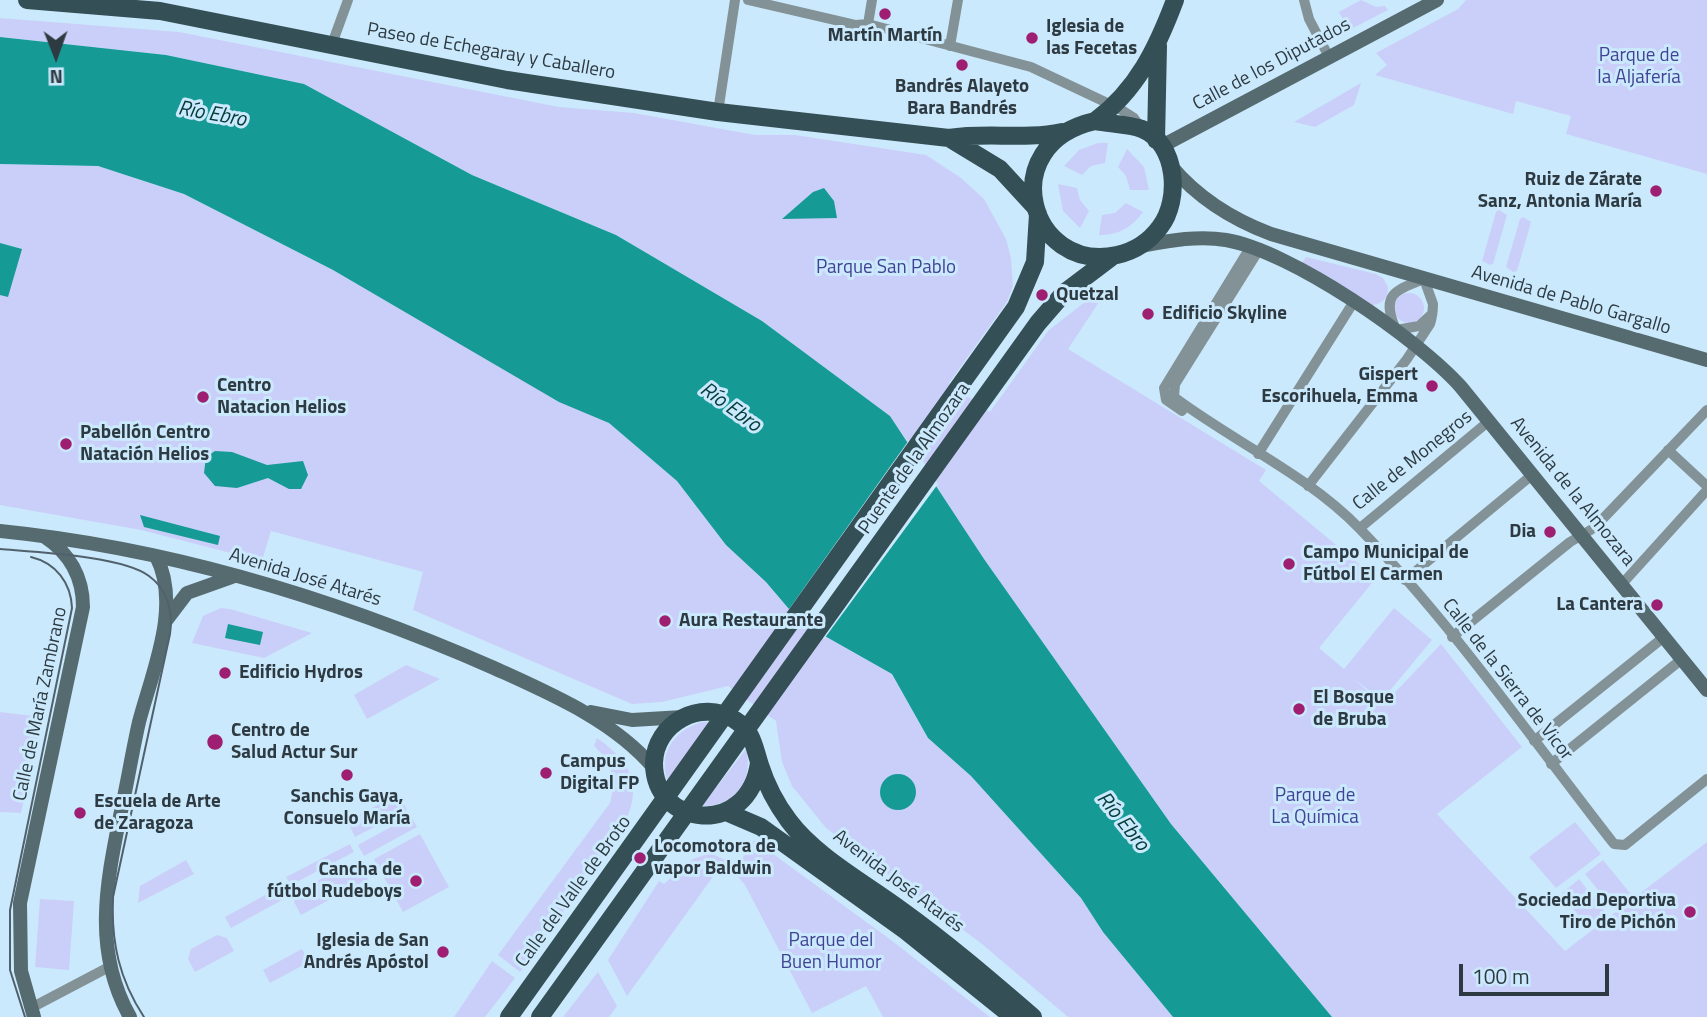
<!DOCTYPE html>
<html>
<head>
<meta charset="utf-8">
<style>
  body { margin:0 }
  #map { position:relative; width:1707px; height:1017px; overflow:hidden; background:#cbe9fc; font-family:"Titillium Web",sans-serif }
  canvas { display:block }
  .north { position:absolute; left:21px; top:21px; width:70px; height:70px; -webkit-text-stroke:5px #cbe9fc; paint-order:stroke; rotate:179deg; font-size:19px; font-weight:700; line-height:28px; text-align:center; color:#2e3a42 }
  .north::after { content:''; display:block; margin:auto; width:24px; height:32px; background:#2e3a42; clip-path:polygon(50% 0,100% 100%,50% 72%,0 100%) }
  .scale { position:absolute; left:1459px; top:964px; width:150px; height:32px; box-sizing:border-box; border:4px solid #2e3a42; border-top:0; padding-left:9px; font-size:21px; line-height:24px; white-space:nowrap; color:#2e3a42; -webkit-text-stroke:5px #cbe9fc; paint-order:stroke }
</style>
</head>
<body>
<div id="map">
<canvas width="1707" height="1017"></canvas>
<div class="north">N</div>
<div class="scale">100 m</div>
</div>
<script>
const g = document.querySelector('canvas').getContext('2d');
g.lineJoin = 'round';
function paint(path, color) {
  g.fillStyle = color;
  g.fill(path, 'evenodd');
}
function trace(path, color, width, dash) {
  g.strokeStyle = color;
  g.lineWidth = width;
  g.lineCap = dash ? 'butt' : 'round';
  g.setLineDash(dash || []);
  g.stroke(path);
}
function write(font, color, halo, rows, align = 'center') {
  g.font = font + ' "Titillium Web",sans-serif';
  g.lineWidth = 6;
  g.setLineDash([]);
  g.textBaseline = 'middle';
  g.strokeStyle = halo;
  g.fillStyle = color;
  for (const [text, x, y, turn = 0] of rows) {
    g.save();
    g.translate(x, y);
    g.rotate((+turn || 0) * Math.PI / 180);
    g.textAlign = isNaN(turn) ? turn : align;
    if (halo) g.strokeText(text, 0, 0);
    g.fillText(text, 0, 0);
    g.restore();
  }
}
const green = new Path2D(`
  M1361 0 1376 7 1385 6 1388 10 1349 30 1339 12Z
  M1466 0H1707V174L1566 134 1571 116 1516 101 1513 114 1375 75 1387 65 1376 53 1458 9Z
  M0 18 179 32 559 107 634 113 755 135H795L926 155 961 178 984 199 1006 239 1011 258 1013 286 1007 302 949 383 990 412 1048 331 1095 294 1101 299 1068 349 1266 470 1259 481 1376 578 1319 648 1344 669 1394 608 1432 640 1382 700 1355 680 1383 705 1441 644 1522 747 1437 814 1565 951 1707 842V1017H1332L1171 824 984 559 890 416 762 321 616 235 472 175 304 84 166 55 0 37Z
  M1361 83 1354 105 1315 127 1294 122Z
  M1098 143H1108L1105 163 1091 166 1082 175 1064 166 1079 150Z
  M1127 149 1144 167 1149 190H1130L1126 176 1118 167Z
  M0 164 98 166 184 194 333 270 559 401 609 423 677 481 726 545 766 582 800 622 892 674 928 738 971 776 1081 898 1103 932 1173 1017H1068L982 944 826 828 792 786 782 762 776 721 728 686 662 702 632 704 413 610 423 572 271 531 262 561 141 530 0 505Z
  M1058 184 1077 188 1080 200 1089 211 1080 228 1063 211Z
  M1126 203 1143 212C1132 228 1118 235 1099 235L1102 215 1115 213Z
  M1499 210 1507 215 1493 264 1490 265 1482 261 1496 212Z
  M1523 217 1531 222 1517 271 1513 272 1506 267 1520 219Z
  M1306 257 1376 274 1383 278 1388 287C1388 299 1381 306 1369 305L1302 263Z
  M1394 308a15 15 0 1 1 30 0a15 15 0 1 1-30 0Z
  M221 608 230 609 312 633 264 658 192 643 203 616Z
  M406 665 440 679 367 719 354 695Z
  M0 712 42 717 21 813 0 812Z
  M702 722H711L669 784C656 755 674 730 702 722Z
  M597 738C634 764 644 788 621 830L520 972 498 955 610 803C617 781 612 762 594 746Z
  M746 749C754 779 736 807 702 806Z
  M399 794 407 810 355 837 347 821Z
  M411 816 417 827 364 856 358 845Z
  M1575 822 1601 854 1556 888 1529 857Z
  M420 834 449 887 403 912 374 859Z
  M754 840 891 940 990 1017H883L866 986 812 1013 745 885 734 872Z
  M350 844 354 852 291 885 286 877Z
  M710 853 725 860 627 996 608 960 659 881 664 884 693 859Z
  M186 860 194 874 138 903 140 886Z
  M1603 860 1630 893 1612 907 1585 874Z
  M350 863 361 866 368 879 301 915 294 902 297 892Z
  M1579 879 1605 912 1587 926 1561 894Z
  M278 888 284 899 231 928 225 917Z
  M40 899 74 901 69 970 35 967Z
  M217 935 227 938 234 951 195 972 188 959 191 949Z
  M302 949 309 962 270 983 263 970Z
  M492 961 515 978 485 1017H454Z
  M598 972 617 1006 609 1017H563Z`);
const water = new Path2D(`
  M0 37 166 55 304 84 472 175 616 235 762 321 890 416 984 559 1171 824 1332 1017H1173L1103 932 1081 898 971 776 928 738 892 674 800 622 766 582 726 545 677 481 609 423 559 402 333 270 184 194 98 166 0 164Z
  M824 188 834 201 837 218 782 219 813 192Z
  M0 243 22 249 8 297 0 295Z
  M215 451 232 452 267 465 303 461 308 475 301 489H289L268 478 237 488 215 486 204 473 206 457Z
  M140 515 220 536 218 545 144 527Z
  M228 624 263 632 260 645 225 638Z
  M880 792a18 18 0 1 1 36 0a18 18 0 1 1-36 0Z`);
const pier = new Path2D(`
  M909 440 938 484 824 639 798 624 787 612Z`);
const street = new Path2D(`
  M748 0 856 25 868 24 1031 67 1120 109 1134 118 1141 128
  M1304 0 1309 19 1329 57
  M868 24 872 0
  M332 44 348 0
  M950 46 958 0
  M718 112 735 0
  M1260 248 1175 384 1174 397C1234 442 1308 475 1360 529 1453 625 1531 738 1614 844L1625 845 1707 779
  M1182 411 1166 400 1164 388 1251 246
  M1668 450 1707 486
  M1258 454 1353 303
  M1308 486 1407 359 1430 324C1432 318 1433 311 1433 304L1424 279C1393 291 1381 295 1396 330L1419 326 1432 314
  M1360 528 1489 421
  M1405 580 1532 475
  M1622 584 1707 490
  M1452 637 1570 542 1594 528 1707 410
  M1534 741 1664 637
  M1551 764 1682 659
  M31 1008 109 967`);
const secondary = new Path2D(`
  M1162 146 1437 0
  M1171 166C1198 198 1231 219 1271 234L1707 360
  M1141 246C1168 241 1198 235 1226 240 1291 251 1417 338 1461 387L1707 690
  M0 531C169 548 339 600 494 668 551 694 613 720 654 768
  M165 622 187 593 232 577
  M591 712 632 720 683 717
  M34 1017 21 971 20 903 83 607C83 577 69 553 45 537
  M130 1017C93 951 106 886 120 816 127 785 132 753 139 722 152 672 182 606 156 556`);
const primary = new Path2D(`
  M27 0 160 11 507 80 718 112 949 138C987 132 1024 140 1062 132
  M1095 121C1109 124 1129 124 1142 129 1177 143 1181 200 1160 227 1149 242 1135 251 1117 255 1029 274 993 144 1095 121Z
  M1095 121C1137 90 1157 48 1175 0
  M949 138 1000 169 1035 207
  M1156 140 1158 46
  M759 763C748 838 654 828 654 763 655 723 701 698 735 720 753 731 754 747 760 765 766 784 777 805 789 821 815 856 866 884 901 910 947 943 990 980 1033 1017
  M726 812 761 827 906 931 1013 1017
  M509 1017 1016 307 1035 262 1038 214
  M540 1017 1038 323 1064 293 1113 256`);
const tram = new Path2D(`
  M0 549C35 552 123 556 149 576 168 590 173 612 170 634L113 897C111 942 119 979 144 1017
  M25 1017 10 970V910L72 608C71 583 56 563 31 557`);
const markers = [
  [885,14,7,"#9e1e72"],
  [1032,38,7,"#9e1e72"],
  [962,65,7,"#9e1e72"],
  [1656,191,7,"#9e1e72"],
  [1042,295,7,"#9e1e72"],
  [1148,314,7,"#9e1e72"],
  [1432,386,7,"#9e1e72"],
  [203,397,7,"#9e1e72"],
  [66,444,7,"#9e1e72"],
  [1550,532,7,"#9e1e72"],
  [1289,564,7,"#9e1e72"],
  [1657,605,7,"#9e1e72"],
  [665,621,7,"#9e1e72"],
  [225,673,7,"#9e1e72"],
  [1299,709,7,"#9e1e72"],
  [215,742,9,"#9e1e72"],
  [546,773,7,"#9e1e72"],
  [347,775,7,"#9e1e72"],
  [80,813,7,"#9e1e72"],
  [640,858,7,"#9e1e72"],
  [416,881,7,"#9e1e72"],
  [1690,912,7,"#9e1e72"],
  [443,952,7,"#9e1e72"]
];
const poiNames = [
  ["Iglesia de",1046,27],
  ["las Fecetas",1046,49],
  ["Martín Martín",885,36,"center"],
  ["Bandrés Alayeto",962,87,"center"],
  ["Bara Bandrés",962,109,"center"],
  ["Ruiz de Zárate",1642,180,"right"],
  ["Sanz, Antonia María",1642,202,"right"],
  ["Quetzal",1056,295],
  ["Edificio Skyline",1162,314],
  ["Gispert",1418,375,"right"],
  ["Escorihuela, Emma",1418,397,"right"],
  ["Centro",217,386],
  ["Natacion Helios",217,408],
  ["Pabellón Centro",80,433],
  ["Natación Helios",80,455],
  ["Dia",1536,532,"right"],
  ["Campo Municipal de",1303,553],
  ["Fútbol El Carmen",1303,575],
  ["La Cantera",1643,605,"right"],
  ["Aura Restaurante",679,621],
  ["Edificio Hydros",239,673],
  ["El Bosque",1313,698],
  ["de Bruba",1313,720],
  ["Centro de",231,731],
  ["Salud Actur Sur",231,753],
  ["Campus",560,762],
  ["Digital FP",560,784],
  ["Sanchis Gaya,",347,797,"center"],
  ["Consuelo María",347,819,"center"],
  ["Escuela de Arte",94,802],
  ["de Zaragoza",94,824],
  ["Locomotora de",654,847],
  ["vapor Baldwin",654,869],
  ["Cancha de",402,870,"right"],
  ["fútbol Rudeboys",402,892,"right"],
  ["Sociedad Deportiva",1676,901,"right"],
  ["Tiro de Pichón",1676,923,"right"],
  ["Iglesia de San",429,941,"right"],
  ["Andrés Apóstol",429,963,"right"]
];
const streetNames = [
  ["Paseo de Echegaray y Caballero",491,52,10],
  ["Calle de los Diputados",1272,65,-28],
  ["Avenida de Pablo Gargallo",1571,301,16],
  ["Puente de la Almozara",915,459,-55],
  ["Calle de Monegros",1413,461,-39],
  ["Avenida de la Almozara",1572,492,51],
  ["Avenida José Atarés",305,578,17],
  ["Calle de la Sierra de Vicor",1507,680,52],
  ["Calle de María Zambrano",41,704,-78],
  ["Avenida José Atarés",898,882,37],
  ["Calle del Valle de Broto",574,892,-54]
];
const parkNames = [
  ["Parque de",1639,56],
  ["la Aljafería",1639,78],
  ["Parque San Pablo",886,268],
  ["Parque de",1315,796],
  ["La Química",1315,818],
  ["Parque del",831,941],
  ["Buen Humor",831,963]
];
const waterNames = [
  ["Río Ebro",212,115,10],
  ["Río Ebro",730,408,36],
  ["Río Ebro",1122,822,51]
];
paint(green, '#cacff9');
paint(water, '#159a95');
paint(pier, '#cbe9fc');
trace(street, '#839296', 10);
trace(secondary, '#556b70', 14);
trace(primary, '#345056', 18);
trace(tram, '#51616c', 2);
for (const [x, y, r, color] of markers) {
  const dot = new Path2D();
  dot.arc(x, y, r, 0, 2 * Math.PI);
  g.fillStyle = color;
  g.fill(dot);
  trace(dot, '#cbe9fc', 2.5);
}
write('bold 19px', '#2e3a42', '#cbe9fc', poiNames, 'left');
write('19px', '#2e3a42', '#cbe9fc', streetNames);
write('19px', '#424194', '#cbe9fc', parkNames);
write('italic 21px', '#043c3a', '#cbe9fc', waterNames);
</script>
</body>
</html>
